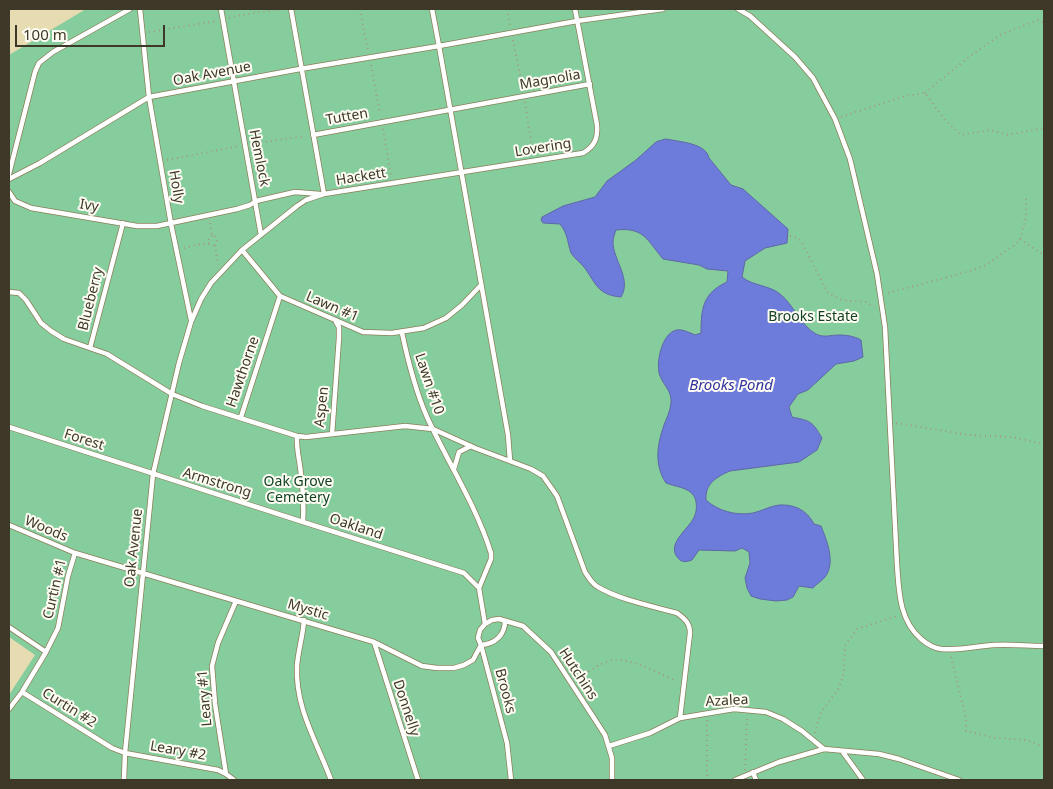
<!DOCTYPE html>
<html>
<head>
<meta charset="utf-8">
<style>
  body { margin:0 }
  #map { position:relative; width:1053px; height:789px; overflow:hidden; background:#e6dbb1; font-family:"Noto Sans",sans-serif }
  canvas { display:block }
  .frame { position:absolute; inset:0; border:10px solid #3d3827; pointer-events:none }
  .scale { position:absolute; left:15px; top:25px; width:150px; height:22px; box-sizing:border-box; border:2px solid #3d3827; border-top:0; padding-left:6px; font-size:15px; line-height:18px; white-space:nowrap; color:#3d3827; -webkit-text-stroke:4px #fefcf3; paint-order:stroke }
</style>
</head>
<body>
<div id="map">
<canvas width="1053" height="789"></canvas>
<div class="frame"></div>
<div class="scale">100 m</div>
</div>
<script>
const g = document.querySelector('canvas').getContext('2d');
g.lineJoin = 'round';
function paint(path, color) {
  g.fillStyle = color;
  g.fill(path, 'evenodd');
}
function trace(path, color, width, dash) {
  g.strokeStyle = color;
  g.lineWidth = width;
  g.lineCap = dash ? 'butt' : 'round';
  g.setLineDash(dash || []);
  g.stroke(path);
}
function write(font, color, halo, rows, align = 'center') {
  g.font = font + ' "Noto Sans",sans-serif';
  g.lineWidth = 4;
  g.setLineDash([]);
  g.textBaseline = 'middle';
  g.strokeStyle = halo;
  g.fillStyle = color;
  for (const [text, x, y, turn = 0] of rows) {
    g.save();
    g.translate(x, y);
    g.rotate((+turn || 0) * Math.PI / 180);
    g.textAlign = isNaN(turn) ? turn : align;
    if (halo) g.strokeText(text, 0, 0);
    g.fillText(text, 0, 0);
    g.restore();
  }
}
const green = new Path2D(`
  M86 9H1044V780H9V695L35 655 9 637V55Z`);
const water = new Path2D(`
  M666 139C680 142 706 143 709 158L731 185 743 189 788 229 787 243 765 248 745 261 742 277C753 286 769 285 780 294 794 305 800 325 816 334 824 338 830 335 839 335 846 335 854 336 861 340L863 357 854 361 836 364 808 390 798 394 789 407 792 417C811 421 812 421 822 438L817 450 799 462 730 471C716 477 705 484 706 500 718 511 736 516 753 513 762 511 770 506 779 505 794 504 807 510 814 524L821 526C827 541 836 563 825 577 822 581 816 584 813 588L799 586 793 597 787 600 776 601 760 599 751 596 747 588 745 578 750 563 749 552 742 548 735 551 699 550 692 560C686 562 682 563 678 558 665 543 691 528 695 515 697 510 697 501 694 496 688 487 676 487 666 483 654 465 657 445 664 425 667 417 670 412 671 403 672 391 664 386 660 376 655 364 662 332 677 330 683 329 690 333 695 335L701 333C701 308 703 293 727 282L728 271 707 269 699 265 663 259C647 240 644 227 616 230 615 233 613 238 613 242 613 260 632 279 621 297 597 295 596 283 584 267 580 262 574 258 571 253 567 241 568 234 560 224L543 223 541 220 542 217 563 206 595 197 607 181 636 160 656 142Z`);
const path = new Path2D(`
  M360 9 368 51
  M507 9 510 26
  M229 18 241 15 283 9
  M149 32 216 21
  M513 40 523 90
  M371 65 380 114
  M925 93 965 60 1000 35 1038 20 1044 23
  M525 102 533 154
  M841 117 905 96 925 93 945 120 961 135 990 130 1008 135 1044 128
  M383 129 391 176
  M251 144 305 136
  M167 160 239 146
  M210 223 212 235 216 237 217 242 215 246 218 265
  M212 235 208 241 209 244 215 246
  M790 236 798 238 801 241 828 293 842 300 866 302 874 307
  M1020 239 1044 255
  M184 248 195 245 209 243
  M888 293 970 271 986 265 1016 244 1020 239 1026 217V198
  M896 423 969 435 1012 437 1044 444
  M951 657 966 718V731L996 738 1027 740 1044 747
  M576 680C587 673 601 662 614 660 632 658 661 675 677 681
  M707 720V780
  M815 733 820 714 839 688 844 672 845 646 857 629 897 616
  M745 770 747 717`);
const lane = new Path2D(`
  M140 9 149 97 171 224 191 320
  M221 9 261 235
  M291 9 324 194
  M738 9 750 16 795 57 813 78 835 119 850 159 877 274 885 327 897 565C899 591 899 620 921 639 927 644 933 648 941 649 959 651 977 646 994 645 1011 644 1028 646 1044 646
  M313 135 590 84
  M9 174 35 72 39 63 53 52 130 9
  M9 179 40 163 149 97 300 69 439 46 432 9
  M9 192 15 201 31 208 137 226H157L237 209 250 205 256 201 295 192 320 194
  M242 250 280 296 363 332 392 333 424 328 446 318 462 305 481 285
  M9 292 19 293 26 300 41 323 51 331 64 339 107 354 172 394 202 406 297 436 306 437 405 426 433 429 475 448 531 469 543 476 557 496 585 572C589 578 592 584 598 587 620 600 652 606 677 613 685 619 690 623 690 633L680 718
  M402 333C408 361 415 390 427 417 448 463 476 505 491 553V559L479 588
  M90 348 123 223
  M241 417 280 296
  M9 427 303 522
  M332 434 339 338V327L336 322
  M297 436C296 449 300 461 301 475 303 490 304 506 303 522L464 573 479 588
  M510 461 508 435 439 46 577 21 663 9
  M454 469 459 452 471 446
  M9 525 75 553 374 642 422 666 437 668H454L464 665 473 660 481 645
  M479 588 485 624
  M304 620C303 636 298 651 297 666 295 708 317 742 331 780
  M9 627 46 652
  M374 642 418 780
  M481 645C495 644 505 635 505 621
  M22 692 112 748 125 753 218 770 226 774 234 780
  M9 709 22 692 46 652 58 628 68 576 75 553
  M609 746 650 733 680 718 734 709 766 712 783 719 802 731 824 749
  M842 751 863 780
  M753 772 756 780
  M226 774 215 704 212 666 218 643 236 601
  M124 780 125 753 153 474 179 363 191 322 201 299 211 283 242 250 297 206 306 200 324 194 583 153C595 146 598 138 597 125L575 9
  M511 780 507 743 481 645 478 638 480 630 485 624 492 620 499 619 523 626 551 652 605 735 612 758V780
  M735 780 779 762 824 749 879 754 899 759 959 780`);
const streetNames = [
  ["Oak Avenue",212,74,-11],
  ["Magnolia",550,80,-10],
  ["Tutten",347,117,-10],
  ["Lovering",543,148,-9],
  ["Hemlock",259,158,79],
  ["Hackett",361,177,-9],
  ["Holly",176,187,80],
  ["Ivy",89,206,10],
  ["Blueberry",91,299,-76],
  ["Lawn #1",332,307,23],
  ["Hawthorne",243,372,-71],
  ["Lawn #10",429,384,71],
  ["Aspen",322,407,-84],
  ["Forest",84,440,18],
  ["Armstrong",217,483,17],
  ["Oakland",356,527,18],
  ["Woods",46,529,23],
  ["Oak Avenue",134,548,-84],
  ["Curtin #1",55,589,-77],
  ["Mystic",308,610,17],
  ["Hutchins",578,674,57],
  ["Brooks",505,691,75],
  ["Leary #1",205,698,-95],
  ["Azalea",727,701,-3],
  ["Curtin #2",69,708,32],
  ["Donnelly",406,708,72],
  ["Leary #2",178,751,10]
];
const parkNames = [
  ["Brooks Estate",813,317],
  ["Oak Grove",298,482],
  ["Cemetery",298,498]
];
const waterNames = [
  ["Brooks Pond",731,386]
];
paint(green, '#86cd9e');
paint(water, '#6d7cda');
trace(water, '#5f68a4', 1);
trace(lane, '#8a7f58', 6);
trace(path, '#a39a7a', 2, [1, 4]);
trace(lane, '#fff', 4.5);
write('14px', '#3d3827', '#fefcf3', streetNames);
write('14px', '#114025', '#fefcf3', parkNames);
write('italic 15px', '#3133a0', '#fefcf3', waterNames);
</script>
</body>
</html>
